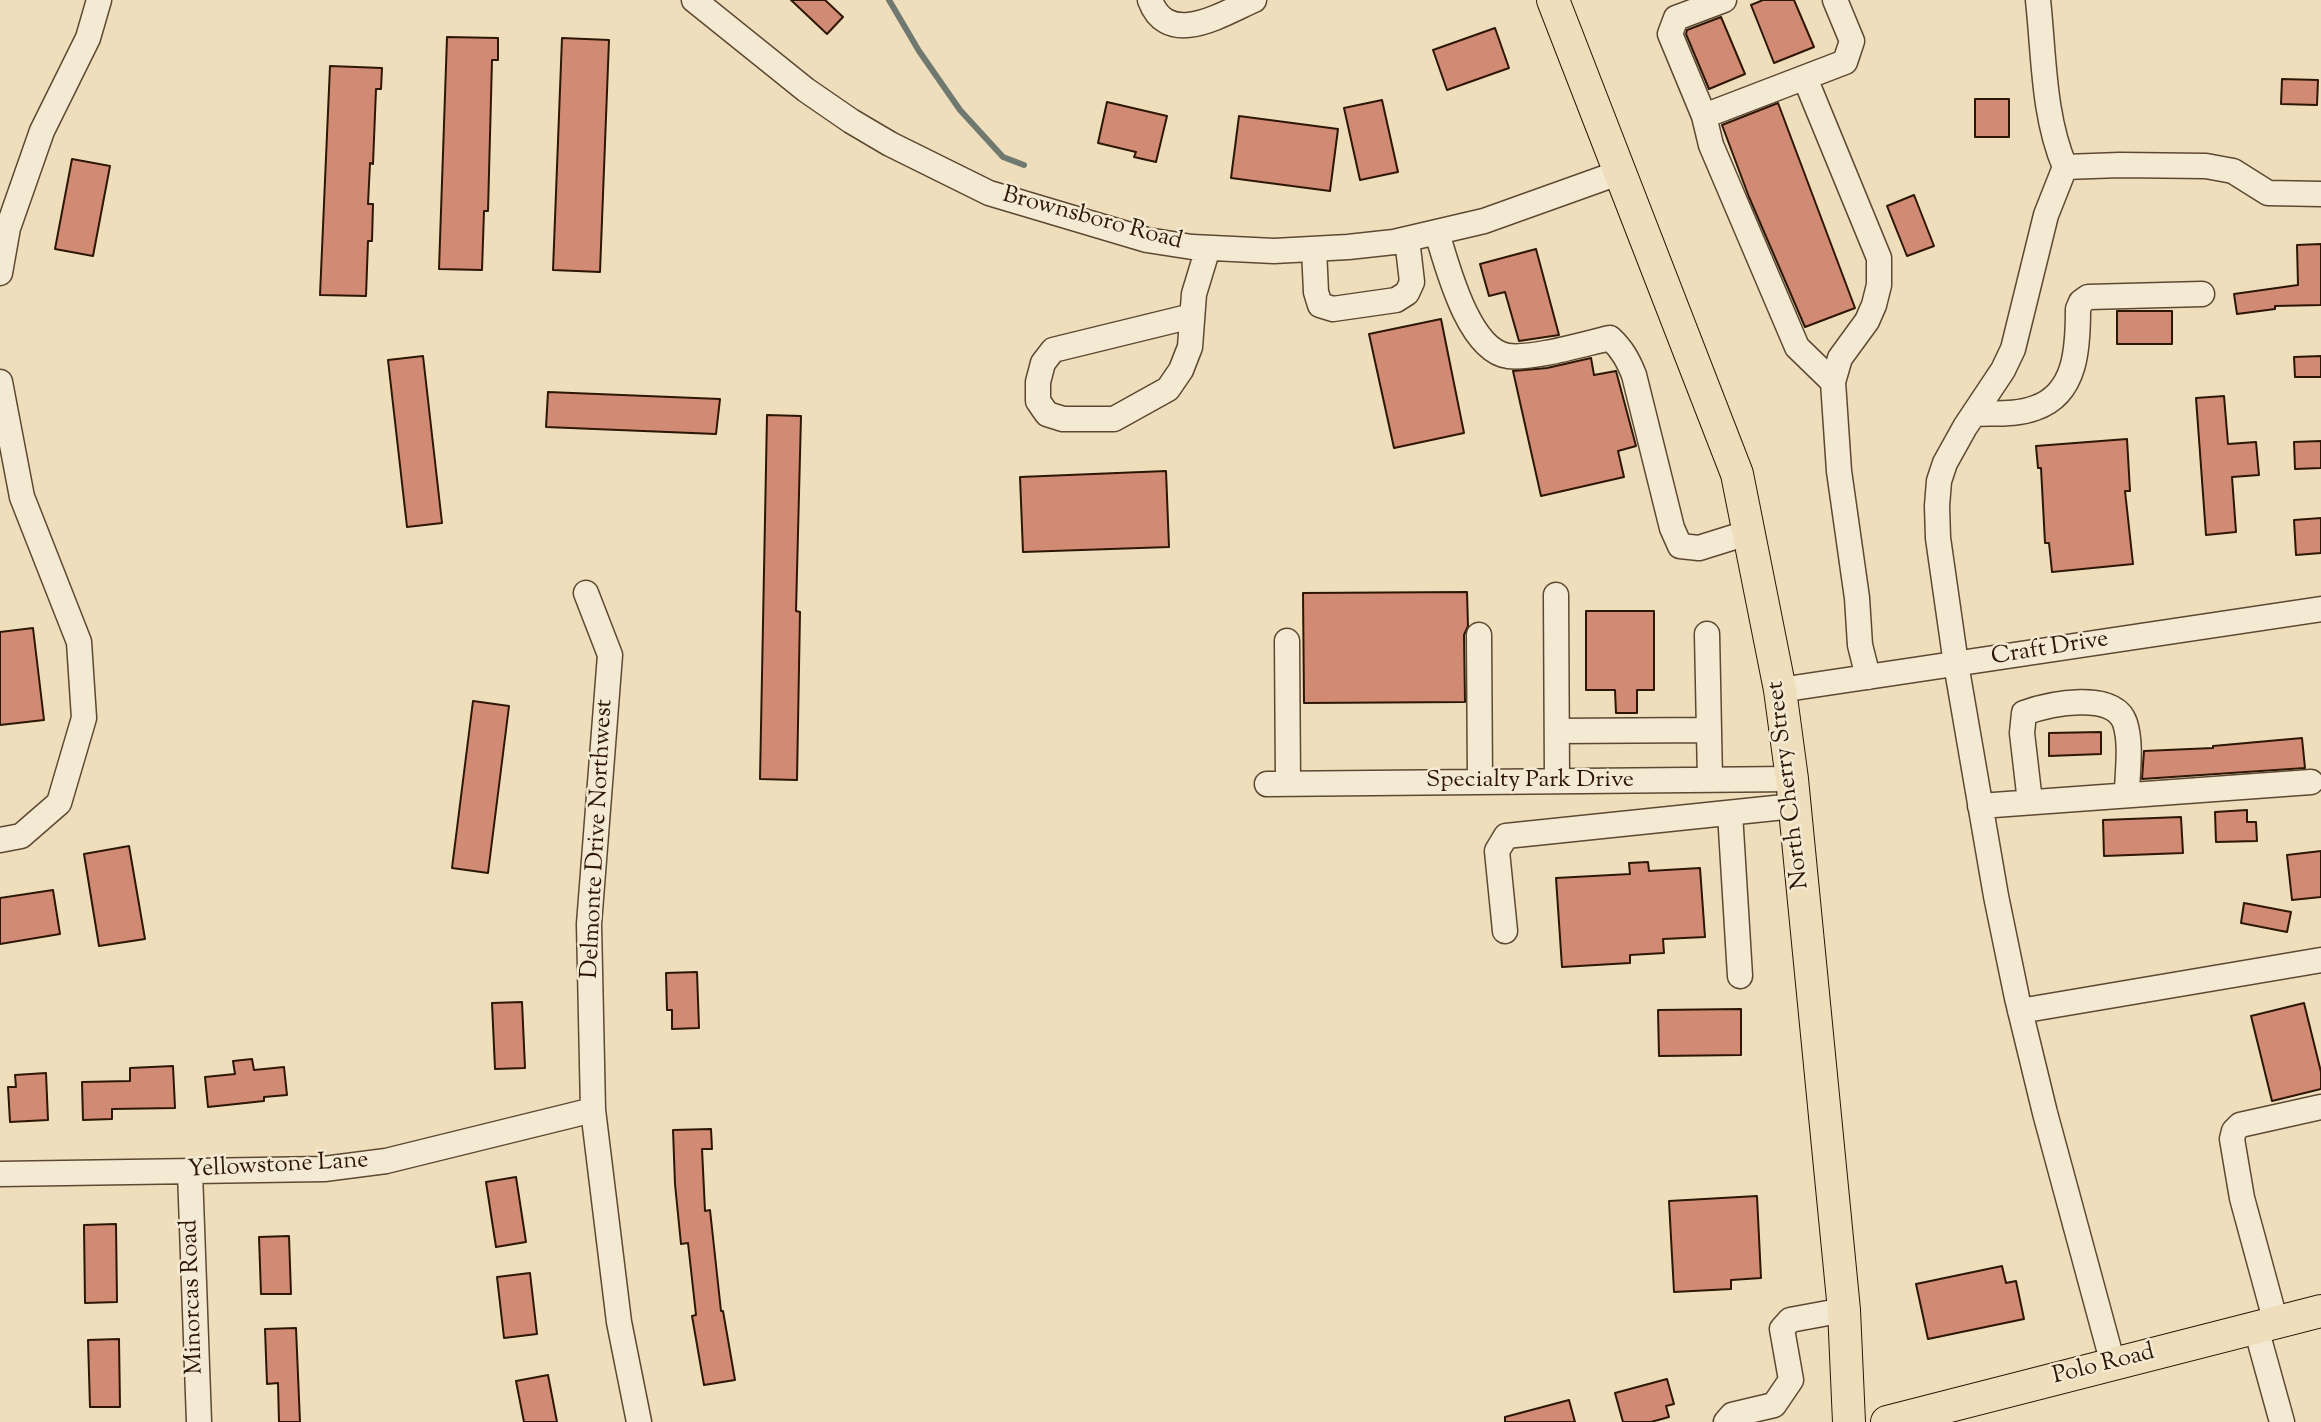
<!DOCTYPE html>
<html>
<head>
<meta charset="utf-8">
<style>
  body { margin:0 }
  canvas { display:block; background:#eedebb }
</style>
</head>
<body>
<canvas width="2321" height="1422"></canvas>
<script>
const g = document.querySelector('canvas').getContext('2d');
g.lineJoin = 'round';
function trace(path, color, width, dash) {
  g.strokeStyle = color;
  g.lineWidth = width;
  g.lineCap = dash ? 'butt' : 'round';
  g.setLineDash(dash || []);
  g.stroke(path);
}
function paint(path, color) {
  g.fillStyle = color;
  g.fill(path, 'evenodd');
}
function write(font, color, halo, rows, align = 'center') {
  g.font = font + ' "Sorts Mill Goudy",serif';
  g.lineWidth = 5;
  g.setLineDash([]);
  g.textBaseline = 'middle';
  g.strokeStyle = halo;
  g.fillStyle = color;
  for (const [text, x, y, turn = 0] of rows) {
    g.save();
    g.translate(x, y);
    g.rotate((+turn || 0) * Math.PI / 180);
    g.textAlign = isNaN(turn) ? turn : align;
    if (halo) g.strokeText(text, 0, 0);
    g.fillText(text, 0, 0);
    g.restore();
  }
}
const stream = new Path2D(`
  M889 0 919 51 960 110 1003 157 1024 165`);
const building = new Path2D(`
  M791 0H825L843 17 827 34Z
  M1763 0H1794L1814 47 1774 63 1751 5Z
  M1721 17 1745 74 1709 89 1686 34 1687 30Z
  M1495 28 1509 68 1447 90 1433 50Z
  M447 37 498 38V60H492L488 211H484L482 270 439 269Z
  M562 38 609 40 600 272 553 270Z
  M330 66 382 68 381 89H376L373 164 370 163 368 204H373L372 241H368L366 296 320 295Z
  M2282 79 2318 80 2317 105 2281 104Z
  M1975 99H2009V137H1975Z
  M1382 100 1398 172 1360 180 1344 108Z
  M1107 102 1167 116 1156 162 1134 157 1136 152 1098 143Z
  M1778 103 1855 308 1805 327 1749 197 1722 125Z
  M1239 116 1338 129 1330 191 1231 178Z
  M72 159 110 166 93 256 55 249Z
  M1914 195 1934 246 1907 256 1887 206Z
  M2321 244V305L2275 306V309L2237 314 2234 294 2298 285 2297 245Z
  M1536 249 1559 335 1519 341 1505 292 1489 296 1480 264Z
  M2117 311H2172V344H2117Z
  M1441 319 1464 433 1394 448 1369 334Z
  M423 356 442 523 407 527 388 360Z
  M2321 356V377H2295L2294 357Z
  M1591 358 1594 375 1616 371 1636 446 1618 451 1624 477 1541 496 1513 371 1547 368Z
  M548 392 720 399 716 434 546 427Z
  M2224 396 2228 444 2256 442 2259 475 2232 477 2236 532 2206 535 2196 398Z
  M767 415 801 416 796 611 800 612 797 780 760 779Z
  M2127 439 2130 491H2125L2133 564 2052 572 2049 543H2045L2041 468H2038L2036 446Z
  M2321 441V468L2295 469 2294 442Z
  M1166 471 1169 547 1023 552 1020 477Z
  M2321 518V553L2296 555 2294 520Z
  M1467 592 1468 626 1464 635 1465 702 1304 703 1303 593Z
  M1586 611H1654V690H1637V713H1616L1615 690H1586Z
  M33 628 44 720 0 725V632Z
  M473 701 509 706 488 873 452 868Z
  M2101 732V754L2049 756V733Z
  M2302 738 2305 768 2142 779 2144 751 2213 748V746Z
  M2247 810V822H2256L2257 841 2216 842 2215 812Z
  M2181 817 2183 853 2104 856 2103 820Z
  M129 846 145 939 99 946 84 854Z
  M2321 851V897L2292 900 2287 855Z
  M1648 862 1649 871 1700 868 1705 937 1663 939 1664 953 1630 955V963L1562 967 1556 878 1630 874 1629 863Z
  M53 890 60 934 0 944V898Z
  M2244 903 2291 912 2287 932 2241 923Z
  M697 972 699 1028 672 1029V1010H667L666 973Z
  M522 1002 525 1068 495 1069 492 1003Z
  M2304 1003 2321 1072V1089L2272 1101 2251 1016Z
  M1741 1009V1055L1659 1056 1658 1010Z
  M252 1059 254 1070 284 1067 287 1095 264 1097V1101L208 1107 205 1077 235 1074 233 1061Z
  M173 1066 175 1108 112 1109V1119L83 1120 82 1082 130 1081V1068Z
  M46 1073 48 1120 10 1122 8 1087H16L15 1075Z
  M711 1129 712 1149H702L705 1211 710 1210 721 1311H723L735 1380 704 1385 692 1316 696 1315 688 1243 681 1244 675 1184 673 1130Z
  M516 1177 526 1242 496 1247 486 1182Z
  M1757 1196 1761 1278 1731 1280V1289L1674 1292 1669 1201Z
  M116 1224 117 1302 85 1303 84 1225Z
  M289 1236 291 1294H261L259 1237Z
  M2002 1266 2006 1283 2016 1281 2024 1319 1928 1339 1916 1284Z
  M530 1273 537 1334 504 1338 497 1277Z
  M296 1328 300 1422H279L278 1383 267 1384 265 1329Z
  M119 1339 120 1407H90L88 1340Z
  M548 1375 557 1422H524L516 1381Z
  M1667 1379 1674 1404 1666 1406 1669 1417 1651 1422H1623L1615 1393Z
  M1569 1400 1575 1422H1505V1417Z`);
const minor = new Path2D(`
  M694 0 806 90 851 121 890 144 989 193 1147 240 1192 247 1274 251 1348 247 1394 242 1484 221 1621 172
  M1150 0C1168 49 1222 14 1254 0
  M1724 0 1676 18 1670 34 1704 116 1845 62 1852 41 1835 0
  M2038 0C2044 55 2043 116 2065 167
  M1805 78 1879 258V285L1874 305 1867 321 1840 358 1833 382 1839 471 1857 598 1860 645 1868 677
  M1704 116 1711 145 1797 347 1833 382
  M1437 233C1447 265 1468 350 1508 356 1534 359 1583 344 1610 338 1622 349 1628 360 1634 375L1672 528 1680 546 1699 548 1747 533
  M1314 249 1316 292 1320 305 1333 309 1396 300 1407 293 1412 282 1407 239
  M0 273 8 228 42 131 88 38 99 0
  M1192 316 1053 350 1043 363 1038 382V401L1047 414 1063 419H1114L1168 389 1181 370 1190 347 1194 294 1208 248
  M0 382 22 497 79 642 84 718 59 803 21 836 0 840
  M1975 414C1994 413 2017 415 2035 408 2077 394 2078 346 2078 309L2081 302 2088 297 2202 294
  M586 593 610 655 589 924 593 1110 619 1322 639 1422
  M1556 595 1557 781
  M1707 634 1710 780
  M1479 635 1480 782
  M1287 641 1288 784
  M1780 690 2321 609
  M1557 731 1709 730
  M1267 784 1792 779
  M2030 802 2022 733 2024 713C2049 704 2114 690 2125 723 2132 745 2127 773 2127 795
  M1980 806 2311 782
  M1730 813 1740 976
  M1505 931 1497 851 1506 836 1794 806
  M2020 1011 2321 960
  M190 1172 199 1422
  M0 1174 324 1169 386 1161 593 1110
  M2276 1323 2242 1198 2232 1139 2234 1131 2240 1125 2321 1107
  M2256 1328 2282 1422
  M2113 1364 2045 1113 2017 998 1996 896 1956 664 1938 538 1937 506 1939 481 1945 463 1965 427 2003 370 2013 349 2046 215 2065 167 2120 165 2206 166 2233 171 2268 193 2321 194
  M1726 1422 1732 1415 1774 1405 1791 1380 1782 1329 1790 1320 1844 1310`);
const major = new Path2D(`
  M1553 0 1737 474 1780 690 1792 779 1844 1310 1849 1422
  M1887 1422 2321 1311`);
const streetNames = [
  ["Brownsboro Road",1092,220,15],
  ["Craft Drive",2050,650,-9],
  ["Specialty Park Drive",1530,782],
  ["North Cherry Street",1790,785,-97],
  ["Delmonte Drive Northwest",599,839,-87],
  ["Yellowstone Lane",278,1167,-3],
  ["Minorcas Road",194,1297,-92],
  ["Polo Road",2104,1366,-14]
];
trace(stream, '#6f796f', 6);
paint(building, '#d18b74');
trace(building, '#2e1605', 2);
trace(minor, '#5e4832', 27);
trace(major, '#2e1605', 34);
trace(minor, '#f4ead3', 24);
trace(major, '#eedebb', 32);
write('24px', '#2e1605', '#f4ead3', streetNames);
</script>
</body>
</html>
